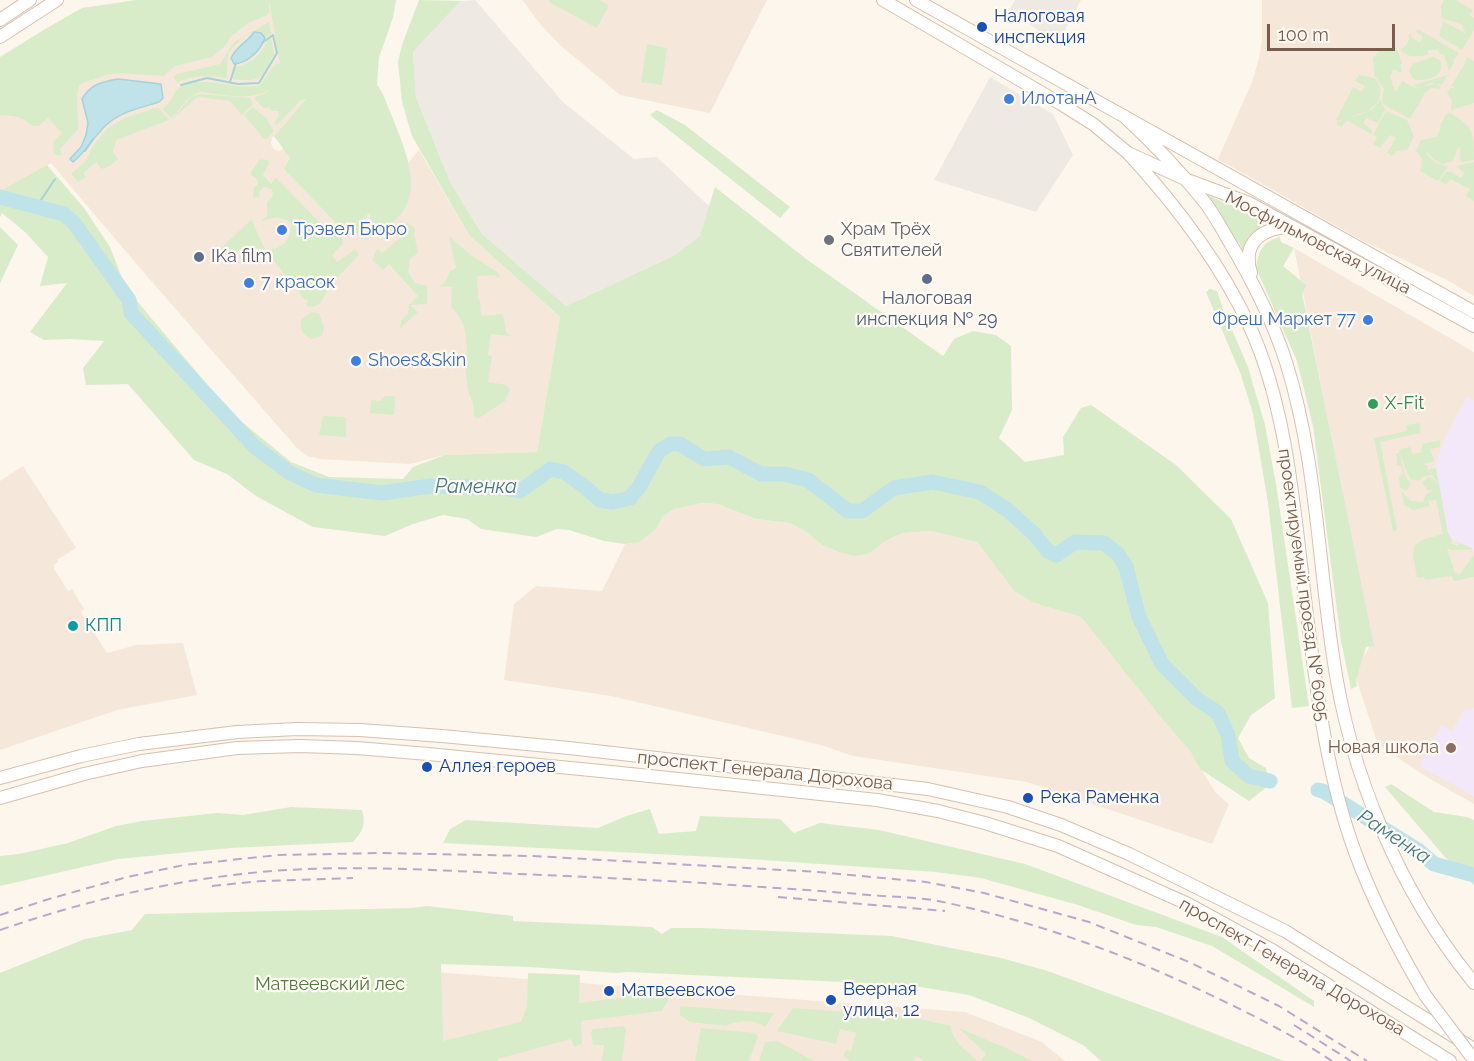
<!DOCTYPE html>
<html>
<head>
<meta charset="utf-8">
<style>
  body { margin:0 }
  #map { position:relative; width:1474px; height:1061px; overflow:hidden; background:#fdf6ec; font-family:Raleway,sans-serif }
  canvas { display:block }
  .scale { position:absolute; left:1267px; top:24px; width:128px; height:27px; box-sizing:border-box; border:3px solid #7a5c4d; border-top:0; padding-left:8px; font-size:18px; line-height:21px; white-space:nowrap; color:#7a5c4d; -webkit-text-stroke:4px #fffaf3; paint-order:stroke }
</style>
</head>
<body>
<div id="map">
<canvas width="1474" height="1061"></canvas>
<div class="scale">100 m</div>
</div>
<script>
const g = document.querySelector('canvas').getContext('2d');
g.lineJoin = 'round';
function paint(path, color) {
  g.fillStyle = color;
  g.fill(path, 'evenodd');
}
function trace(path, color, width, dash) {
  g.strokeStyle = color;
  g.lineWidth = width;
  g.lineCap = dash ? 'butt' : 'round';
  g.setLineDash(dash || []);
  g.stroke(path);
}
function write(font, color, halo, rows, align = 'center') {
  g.font = font + ' Raleway,sans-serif';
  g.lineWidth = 4.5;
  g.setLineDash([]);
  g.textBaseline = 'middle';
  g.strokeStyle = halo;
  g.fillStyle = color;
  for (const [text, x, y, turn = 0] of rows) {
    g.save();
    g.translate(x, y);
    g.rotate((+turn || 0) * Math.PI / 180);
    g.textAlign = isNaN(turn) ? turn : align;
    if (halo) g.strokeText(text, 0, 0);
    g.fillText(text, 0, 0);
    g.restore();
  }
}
const residential = new Path2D(`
  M271 0 307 98 272 138 271 144 274 149 279 151 299 140 363 217 419 150 469 235 560 317 537 452 445 455 410 464 320 459 307 456 296 447 133 260 51 163 0 191V105Z
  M522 0H767L710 113 620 95 561 46 541 25Z
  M1262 0H1474V296L1447 280 1363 241 1218 159 1252 82 1259 58 1262 40Z
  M1294 248 1474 352V804L1430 779 1378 745 1354 672 1372 643Z
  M23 466 76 548 57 560 58 562 54 565V569L68 591 72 589 84 609 81 612 107 653 136 645 183 643 197 695 117 710 0 750V481Z
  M702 503 717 504 756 519 790 523 805 531 822 545 838 552 870 553 887 540 903 533 931 531 977 542 1015 592 1034 603 1081 617 1162 719 1190 751 1215 792 1229 804 1212 844 1027 782 853 756 821 745 611 696 504 680 514 604 536 586 602 591 625 544 640 542 657 528 662 517 674 509Z
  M407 970 965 1012 1042 1042 1065 1061H420Z`);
const industrial = new Path2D(`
  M475 0 563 102 634 159 657 157 710 207 700 236 673 256 566 306 482 234 450 182 416 97 413 52 461 1Z
  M1015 0H1081L1057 45 1010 9Z
  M990 77 1053 114 1073 155 1036 212 934 180Z`);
const education = new Path2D(`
  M1467 396 1474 400V550L1452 539 1448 534 1435 464 1446 436Z
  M1465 708 1469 710 1474 708V796L1419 766 1441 725 1452 731Z`);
const green = new Path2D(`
  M136 0H396L393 18 379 57 377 85C385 95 386 103 391 114 402 142 423 185 402 213 392 226 377 232 364 240L371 213 364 217 367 219 359 236 347 222 339 226 284 169 290 158 274 136 306 99H302L277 125 274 122 279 116 278 111H272L269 107 264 108 255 100V97L266 93 269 89C254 102 218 94 200 92 186 96 181 109 171 118L162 108C175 101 172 92 180 87 205 73 234 92 260 85L274 65 280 63 269 1V12L266 16 248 23 230 37 226 45 212 57 175 66 164 76 117 73 106 75 83 83 79 86 77 95 78 129 60 149 62 154 59 156 54 153 53 142 62 133 48 118 39 126H32C23 116 13 116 0 115V57L45 29 82 8Z
  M419 0 461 1 413 52 416 97 450 182 482 234 566 306 673 256 700 236 715 187 805 258 943 356 954 339 973 331 996 335 1011 346 1012 410 999 438 1025 462 1064 455 1063 437 1081 408 1091 405 1176 465 1231 519 1268 603 1275 698 1251 715 1238 738 1249 758 1266 768 1269 785 1249 801 1200 769 1190 751 1162 719 1081 617 1034 603 1015 592 977 542 931 531 903 533 887 540 870 553 855 556 838 552 822 545 805 531 790 523 756 519 717 504 702 503 674 509 662 517 657 528 640 542 625 544 604 541 569 530 557 529 536 537 481 529 467 519 443 515 413 524 385 536 313 527 256 496 227 474 194 460 128 384 86 385 83 368 104 341 71 339 44 340 30 332 67 283 40 286 48 257 25 232 2 213 0 217V191L47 165 84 208 110 247 126 288 231 413 291 462 329 477 403 479 413 467 445 455 537 452 560 317 469 235 412 136 402 102 398 62 402 45Z
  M550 0H599L609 5 597 28 549 2Z
  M1444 0H1455L1473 10 1470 15 1474 18V30L1462 50 1439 36 1443 21 1466 34 1462 25C1455 21 1449 22 1442 18L1441 6Z
  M269 22 271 34 265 38C252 23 236 44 228 54L227 78C209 76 194 74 177 83L174 77 177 74 220 64 234 42Z
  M1419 30 1459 53 1453 60 1454 63 1449 71 1444 55 1440 54 1438 50H1428V55C1418 56 1407 59 1400 49L1405 47 1409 40 1408 35 1412 34 1411 37 1420 42 1423 37 1415 31Z
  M271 37 274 54C260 79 264 82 233 79L235 67C247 65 256 59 263 49 267 43 266 40 271 37Z
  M647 44 667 48 662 85 641 82Z
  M1397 48 1402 64H1400L1402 73 1393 69 1390 78 1393 82 1392 84 1396 91 1402 81 1420 90 1413 85 1448 75 1442 85 1430 83 1424 86 1436 84 1441 87 1439 89 1432 88 1425 93 1410 119 1383 104 1382 99 1384 89 1374 75 1373 58 1381 50Z
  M1433 57 1440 60C1447 76 1426 83 1413 79L1409 71 1412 64Z
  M1467 57 1474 61V103L1451 110 1452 100 1447 93 1450 88H1456L1451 86 1462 68H1463Z
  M1359 75C1363 76 1369 76 1373 78 1386 86 1381 103 1369 110 1360 116 1348 118 1337 121L1336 120 1353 87 1361 91 1365 86 1355 81Z
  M199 94 251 98 252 105 242 115 230 101 198 97 172 119 191 97Z
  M1380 99 1385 109 1378 123 1366 118 1363 123 1372 130 1371 134 1348 121 1345 122 1342 127 1337 125V122L1373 109Z
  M158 107 169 120 116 140 113 152 118 159 110 166 102 169 96 162 83 173 86 177 78 182 71 174 85 162 93 146 108 128 125 118Z
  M253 107 268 120 269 124 274 131 267 139H264L244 115Z
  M657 110 685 125 790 207 780 218 650 115Z
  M1386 111 1407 120 1414 137 1407 150 1397 151 1392 156 1387 153 1396 138 1390 135 1380 148 1373 144 1377 137 1373 135Z
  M1450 113C1474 128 1474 130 1474 160L1463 162 1460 160V148L1458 147 1453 161 1443 164 1433 159 1426 151C1429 160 1438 165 1448 166L1438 181 1420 171C1423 163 1423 157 1416 151L1421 140 1439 136 1437 135 1441 128 1440 125 1446 114Z
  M260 159 270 161 263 175 271 184 276 178 328 231 335 228 341 233 343 244 332 255 337 262 355 249 359 255 330 285 320 304 313 307 306 306 308 299 305 300 270 256 264 255 265 249 242 247 236 252 232 249 224 257 218 251 252 219C256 230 260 239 265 249 282 251 291 240 291 224 281 214 272 218 260 222L267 216V202C272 198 275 195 271 189L264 187 259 192 260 197 253 198 254 186H258L257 179 250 174Z
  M1474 162V201L1466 196 1470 189 1450 179 1446 185 1440 181 1446 172 1450 171 1461 178 1464 173 1456 166Z
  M1207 195 1267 221 1253 235 1244 251Z
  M407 223 415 228 414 234 418 253 410 259 408 272 415 283 427 286V304L410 305 418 312 400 328 401 320 408 313 409 305 418 296 389 264 383 270 372 260 377 249 382 253 406 233 402 229Z
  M0 227 18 245 0 283Z
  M449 236 473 257 496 271 500 276 497 278 496 275 477 276 478 299 480 300 481 316 503 314 506 332 511 336 491 334 488 355 492 356 488 382 506 385 510 389 505 401 479 418 474 417C475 401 469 398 467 384 463 356 475 329 451 307L452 287 440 286 446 281 450 271 456 268Z
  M1280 237 1281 242 1294 248 1283 266 1306 285 1302 294 1306 312 1374 646 1366 647 1356 680 1357 686 1351 689 1341 641 1313 426 1297 361 1256 268C1259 250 1262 242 1280 237Z
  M1210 289 1217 291 1223 309 1248 367 1265 425 1276 484 1309 706 1292 708 1268 503 1253 414 1241 375 1206 292Z
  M311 312 319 313 324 327 322 336 311 339C303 334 299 330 301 320Z
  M385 396H395L394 415 370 413 371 400 380 401Z
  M323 416 346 417V437L319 435Z
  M1420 423V433L1380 442 1397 530 1393 531 1374 438 1407 431 1406 425Z
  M1440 440V447L1430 449 1434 461 1423 464 1427 466 1428 470 1436 468 1448 534 1452 539 1451 543 1458 546 1460 543 1473 549 1452 550 1447 548 1455 573 1460 574 1474 555V577L1454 581 1452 576 1425 580 1424 577 1417 578 1413 555 1414 546 1422 540 1443 534 1436 500 1429 501V506L1414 510 1404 505 1401 491 1411 501 1423 502 1425 496 1434 489 1428 491 1422 483 1428 477 1435 480 1436 484 1437 482 1432 475 1425 476 1418 481 1410 479 1400 454 1405 476 1411 484 1406 491 1400 487 1399 476 1403 474 1401 465 1397 466 1396 453H1399L1400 449 1410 447 1412 454 1421 452 1423 444Z
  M1391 784 1434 812 1467 817 1474 820V885L1444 856 1385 787Z
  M291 807 362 810C366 825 363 831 353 842L231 848 118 859 0 886V856L19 854 68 843 116 826 142 821 217 813 243 815Z
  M650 809 659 834 696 831 700 816 780 819 794 833 820 823 879 830 1025 864 1222 937 1314 1001V1007L1212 946 1156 927 1136 925 1078 905 981 878 936 872 734 858 443 843 450 829 466 820 598 828 626 816Z
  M427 906 513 916V921L652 927 662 934 671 928H702L892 936 1001 958 1048 971 1162 1013 1284 1061H1101L1083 1045 1029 1018 969 995 908 985 627 972 617 973 529 967 441 964 443 1041 521 1022 527 1006 528 973 580 975 579 1003 619 998 627 989 672 993 662 1011 581 1021 582 1044 574 1047 571 1039 498 1059V1061H0V973L85 939 132 930 145 914 412 908Z
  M680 1006 774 1013 765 1027C756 1019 736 1020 726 1026L690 1022 680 1015Z
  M793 1008 907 1016 951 1026C952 1042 967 1051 978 1061H924L917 1056 913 1061H850L843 1056 846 1050 851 1051 856 1033 840 1029 836 1044 777 1031Z
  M624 1026 626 1030 622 1061H602L604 1045H593L591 1032 593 1029Z
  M701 1028 755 1033 758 1037 749 1061H695Z
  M959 1028 1006 1048 1032 1061H980L986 1054Z
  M777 1041 814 1061H759L765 1042Z`);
const water = new Path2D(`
  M254 32 261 33 265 38C260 51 248 63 234 64L231 58C237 45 248 42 254 32Z
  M118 79 161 84 163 98 159 102C143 107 124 111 111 121 96 132 88 150 73 162L70 159 81 147 86 135 88 123 82 99C91 84 101 82 118 79Z`);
const stream = new Path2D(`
  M230 82 236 63
  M181 85 207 78 238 84 259 83 277 53 273 35 262 43
  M85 151 93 139
  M37 206 55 179`);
const river = new Path2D(`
  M0 197 64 214 74 223 129 300 131 313 255 447 290 473 316 485 382 493 431 486 504 488 520 491 551 469 564 472 585 487 600 500 612 502 630 498 639 487 659 451 670 444H680L704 459 729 457 761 474H784L808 480 848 511H862L894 488 932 482 980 492 1009 511 1034 534 1048 551 1056 555 1075 542 1104 543 1118 554 1126 567 1139 617 1162 664 1197 699 1218 713 1228 735 1232 761 1249 776 1270 781
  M1318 790 1323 791 1418 850 1434 864 1474 875`);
const secondary = new Path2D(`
  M883 0 1061 104 1093 124 1128 153 1185 179 1249 203 1474 326
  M916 0 1474 312
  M0 20 30 0
  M0 37 57 0
  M1124 116C1152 142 1179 170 1203 200 1212 211 1219 224 1226 236 1250 276 1272 318 1286 362 1316 457 1318 558 1333 656 1349 772 1400 893 1474 983
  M1128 153C1174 203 1220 263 1249 325 1289 410 1295 522 1307 615 1317 694 1327 776 1355 852 1373 902 1398 949 1425 995
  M1251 273C1241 241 1264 227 1292 227
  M0 778 81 756 139 744 237 732 297 729 360 730 442 736 569 748 928 789 1008 807 1061 825 1129 854 1285 931 1474 1049
  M0 798 84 774 142 761 237 748 300 746 357 748 428 754 621 773 877 800 938 811 985 823 1058 846 1188 904 1272 950 1450 1061`);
const rail = new Path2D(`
  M212 886 262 881 353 878
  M778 897 945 911
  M0 915 49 899 127 877 184 865 278 855 381 853 532 856 818 872 926 882 984 893 1089 922 1189 962 1279 1006 1367 1061
  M0 930C79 903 159 883 242 874 326 864 413 869 497 873 566 876 635 879 704 883 759 887 814 890 869 895 892 897 916 897 938 901 1035 921 1128 955 1217 998 1257 1017 1296 1037 1332 1061
  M1294 1025 1351 1061`);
const secondaryBridge = new Path2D(`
  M1425 995 1474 1060`);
const markers = [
  [982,27,6,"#1a4fb4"],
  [1009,99,6,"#3f7fe0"],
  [282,230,6,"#3f7fe0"],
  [829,240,6,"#6b7280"],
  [199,257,6,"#5c6f8a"],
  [927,279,6,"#5c6f8a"],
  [249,283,6,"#3f7fe0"],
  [1368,320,6,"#3f7fe0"],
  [356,361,6,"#3f7fe0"],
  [1373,404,6,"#2e9e5b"],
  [73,626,6,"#0f9aa8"],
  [1451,748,6,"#8d6e63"],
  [427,767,6,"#1a4fb4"],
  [1028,798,6,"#1a4fb4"],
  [609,991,6,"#1a4fb4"],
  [831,1000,6,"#1a4fb4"]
];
const transitNames = [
  ["Налоговая",994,17],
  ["инспекция",994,38],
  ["Аллея героев",439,767],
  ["Река Раменка",1040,798],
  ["Веерная",843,990],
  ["улица, 12",843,1011],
  ["Матвеевское",621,991]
];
const shopNames = [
  ["ИлотанА",1021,99],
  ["Трэвел Бюро",294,230],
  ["7 красок",261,283],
  ["Фреш Маркет 77",1356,320,"right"],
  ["Shoes&Skin",368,361]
];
const worshipNames = [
  ["Храм Трёх",841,230],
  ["Святителей",841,251]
];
const streetNames = [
  ["Мосфильмовская улица",1318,243,27],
  ["проектируемый проезд № 6095",1303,585,82],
  ["проспект Генерала Дорохова",765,771,6],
  ["проспект Генерала Дорохова",1292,967,30]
];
const serviceNames = [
  ["IKa film",211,257],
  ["Налоговая",927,299,"center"],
  ["инспекция № 29",927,320,"center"]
];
const leisureNames = [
  ["X-Fit",1385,404]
];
const cultureNames = [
  ["КПП",85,626]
];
const educationNames = [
  ["Новая школа",1439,748]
];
const parkNames = [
  ["Матвеевский лес",330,985]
];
const waterNames = [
  ["Раменка",476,487],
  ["Раменка",1394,837,33]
];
paint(residential, '#f5e8da');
paint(industrial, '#efe9e4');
paint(education, '#f3e8fa');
paint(green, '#d8ecc9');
paint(water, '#bfe3e8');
trace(water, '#a5d3da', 1.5);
trace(stream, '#a5d3da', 2);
trace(river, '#bfe3e8', 15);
trace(secondary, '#d6c0b0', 14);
trace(secondary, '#fff', 12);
trace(rail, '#b9a8c9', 2, [9, 6]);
trace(secondaryBridge, '#d6c0b0', 14, []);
trace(secondaryBridge, '#fff', 12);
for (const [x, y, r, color] of markers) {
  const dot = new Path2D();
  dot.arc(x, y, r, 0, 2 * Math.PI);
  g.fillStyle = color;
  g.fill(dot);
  trace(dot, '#fffaf3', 2);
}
write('18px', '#164399', '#fffaf3', transitNames, 'left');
write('18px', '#366cbe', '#fffaf3', shopNames, 'left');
write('18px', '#5b616d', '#fffaf3', worshipNames, 'left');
write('18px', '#7a5c4d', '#fffaf3', streetNames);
write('18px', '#4e5e75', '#fffaf3', serviceNames, 'left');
write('18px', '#27864d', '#fffaf3', leisureNames, 'left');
write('18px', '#0d838f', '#fffaf3', cultureNames, 'left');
write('18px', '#785e54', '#fffaf3', educationNames, 'right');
write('18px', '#537a41', '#fffaf3', parkNames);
write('italic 20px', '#437c86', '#fffaf3', waterNames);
</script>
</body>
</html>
